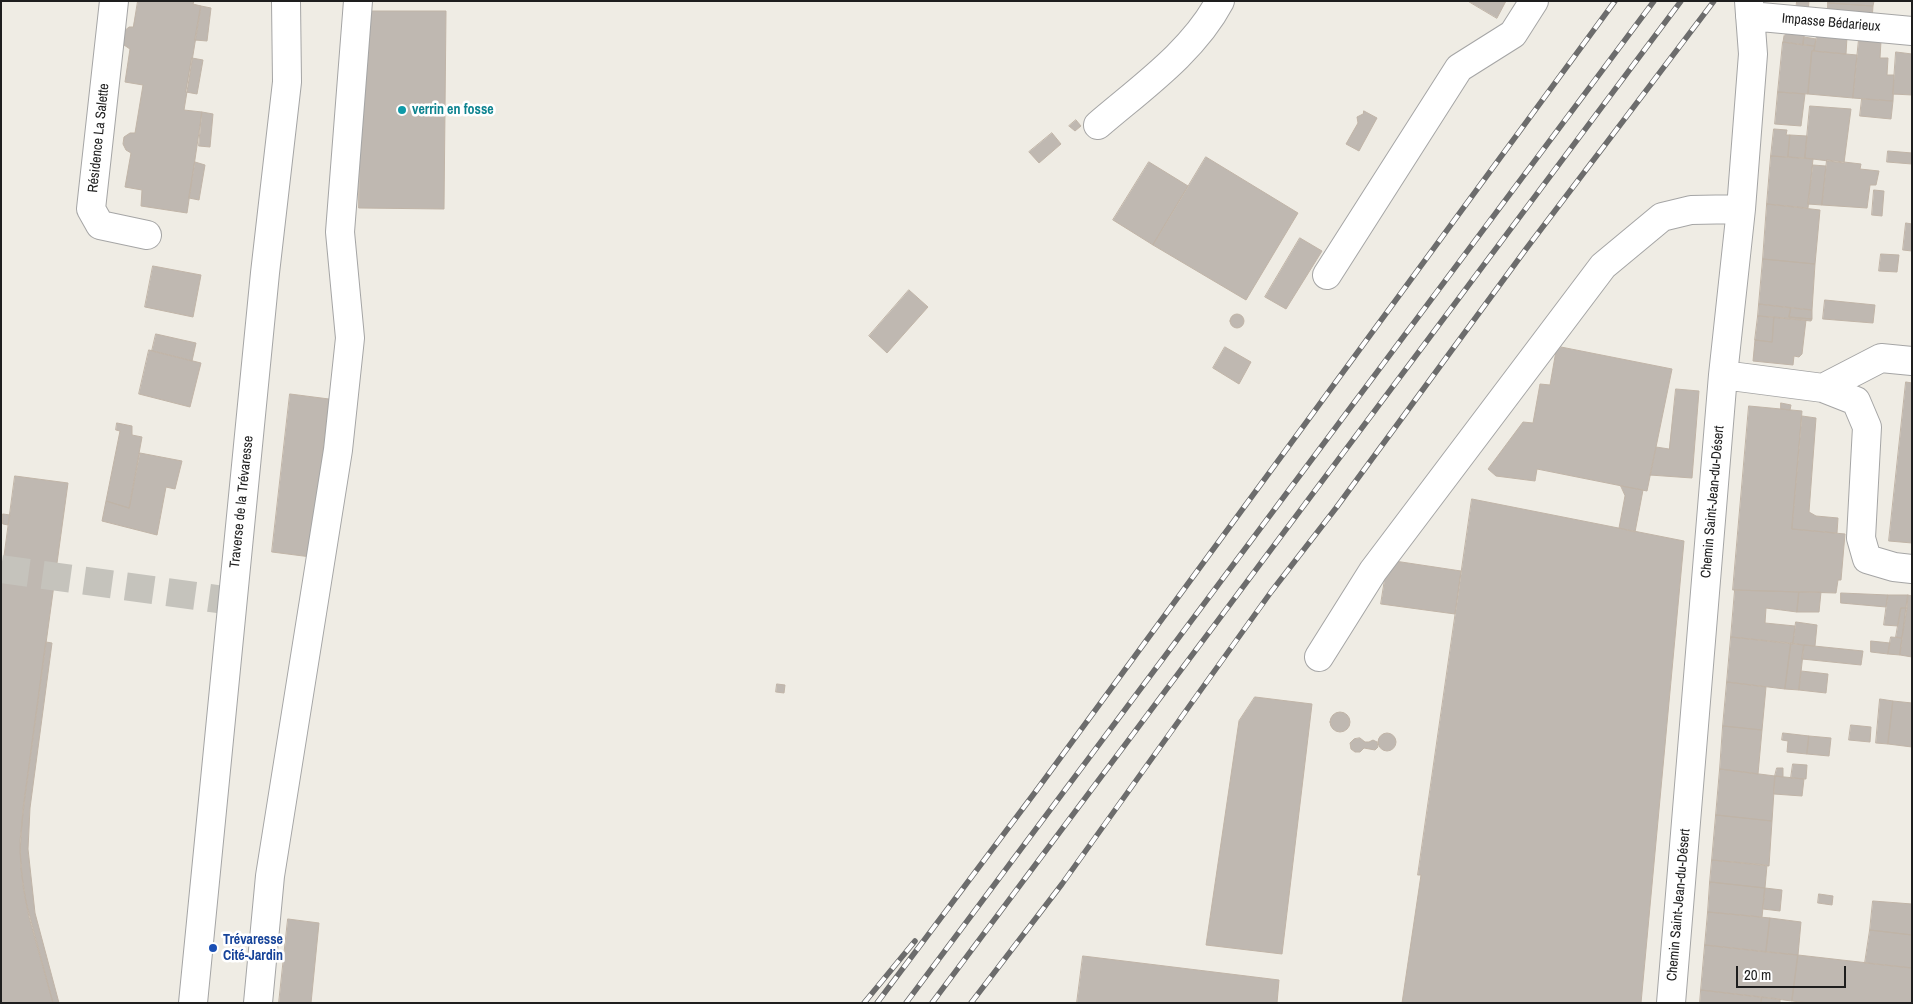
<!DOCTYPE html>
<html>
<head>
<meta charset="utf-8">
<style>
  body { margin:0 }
  #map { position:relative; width:1913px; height:1004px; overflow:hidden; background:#efece4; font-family:"Archivo Narrow",sans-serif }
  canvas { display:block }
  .frame { position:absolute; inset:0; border:2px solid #1e1e1e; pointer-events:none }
  .scale { position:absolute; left:1736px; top:966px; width:110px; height:22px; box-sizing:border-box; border:2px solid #1e1e1e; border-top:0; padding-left:6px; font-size:15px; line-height:18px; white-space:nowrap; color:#1e1e1e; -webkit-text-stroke:4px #fff; paint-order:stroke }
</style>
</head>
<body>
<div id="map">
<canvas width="1913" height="1004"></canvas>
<div class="frame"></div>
<div class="scale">20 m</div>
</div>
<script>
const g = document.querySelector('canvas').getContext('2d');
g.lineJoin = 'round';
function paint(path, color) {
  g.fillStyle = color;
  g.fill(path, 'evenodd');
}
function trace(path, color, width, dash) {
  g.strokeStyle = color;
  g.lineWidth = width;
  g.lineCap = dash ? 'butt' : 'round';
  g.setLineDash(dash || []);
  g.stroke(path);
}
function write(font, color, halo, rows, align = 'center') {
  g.font = font + ' "Archivo Narrow",sans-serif';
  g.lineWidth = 5;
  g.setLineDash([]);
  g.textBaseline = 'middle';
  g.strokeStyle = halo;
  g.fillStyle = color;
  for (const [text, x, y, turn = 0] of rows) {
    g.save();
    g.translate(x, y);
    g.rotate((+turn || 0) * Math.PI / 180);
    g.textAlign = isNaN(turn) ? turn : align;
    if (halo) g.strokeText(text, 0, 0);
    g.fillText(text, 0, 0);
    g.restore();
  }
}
const building = new Path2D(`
  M138 1H194L193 4 201 6 184 110 202 112 187 213 141 206 142 190 125 187 131 153 126 150 123 144 124 137 130 133H135L143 85 125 82 130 49 124 45 121 38 123 32 129 27H133Z
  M1468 1H1506L1497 18Z
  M1797 1H1809L1808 13 1796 12Z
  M1828 1H1874L1873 6 1828 3Z
  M1828 3 1873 6 1872 20 1828 15Z
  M201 6 211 8 207 41 195 40Z
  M361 11H446L444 209 359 208Z
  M1792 28 1805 30 1803 45 1783 42 1784 36Z
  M1818 31 1847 37 1846 54 1814 51Z
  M1804 37 1816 39 1815 46 1803 45Z
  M1859 39 1881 41 1880 58H1888L1887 75H1894L1893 101 1853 98Z
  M1783 42 1815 46 1814 51H1812L1808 94 1778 92Z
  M1812 51 1857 55 1853 98 1808 94Z
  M1896 52 1912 54V95L1893 94Z
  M192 58 203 60 197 94 186 92Z
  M1778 92 1805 94 1801 126 1775 124Z
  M1862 99 1893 101 1891 119 1860 116Z
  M1810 106 1851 109 1844 163 1805 158Z
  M1364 111 1377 118 1359 151 1346 144 1358 123 1357 117 1363 114Z
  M202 112 213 114 210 147 199 146Z
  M1076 120 1081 126 1075 131 1069 126Z
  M1774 129 1787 130 1786 135H1790L1788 157 1771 156Z
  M1052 133 1061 144 1039 163 1029 152Z
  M1790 135 1807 136 1805 158 1788 157Z
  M1888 151 1912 153V164L1887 162Z
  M1771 156 1813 159 1808 208 1767 204Z
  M1206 157 1298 213 1246 300 1153 245Z
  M1827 160 1861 164 1860 169 1879 171 1876 185H1870L1867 208 1822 205Z
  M195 162 205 165 199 200 189 198Z
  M1149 162 1188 186 1153 245 1113 220Z
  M1813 165 1826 166 1822 205 1808 204Z
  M1874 190 1884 191 1882 216 1872 215Z
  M1767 204 1820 210 1815 264 1763 259Z
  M1906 223 1912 224V251L1903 250Z
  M1300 238 1322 251 1286 309 1265 297Z
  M1881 254 1899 255 1897 272 1879 271Z
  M1763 259 1815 264 1812 310 1759 304Z
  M153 266 201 275 193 317 145 307Z
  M909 290 928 307 887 353 869 336Z
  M1825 300 1875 305 1873 323 1823 319Z
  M1759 304 1791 308 1789 317 1812 319 1811 321 1758 316Z
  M1791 308 1812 310V319L1789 317Z
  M1230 321a7 7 0 1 1 14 0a7 7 0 1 1-14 0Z
  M1758 316 1774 317 1772 342 1755 340Z
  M1774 317 1806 320 1802 354 1799 357 1794 356 1793 365 1753 361 1755 340 1772 342Z
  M156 334 196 343 192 361 152 351Z
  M1225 347 1251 362 1239 384 1213 368Z
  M1561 347 1672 369 1647 491 1537 469 1535 481 1496 476 1488 469 1523 422 1533 423 1540 384 1550 385 1556 351Z
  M149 350 201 363 190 407 139 394Z
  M1906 382 1912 383V543L1889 541Z
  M1676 389 1699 391 1692 478 1650 475 1656 447 1669 449Z
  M290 394 329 399 311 557 272 552Z
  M1781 403 1791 405 1790 410 1781 409Z
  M1749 406 1802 411 1792 529 1845 534 1841 580H1838L1836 593 1733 590Z
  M1802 416 1816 418 1809 512 1816 516 1838 518 1837 533 1792 529Z
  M117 423 132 426V435L142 437 129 508 106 501 120 431 116 430Z
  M140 453 182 461 175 489 166 487 157 535 102 521 106 501 129 508Z
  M15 476 68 483 25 796 20 841 21 869 26 902 53 1003H1V579Z
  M1621 486 1643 490 1635 532 1619 528 1625 496Z
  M1472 499 1684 541 1641 1003H1402L1421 875H1418Z
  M3 514 10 515 8 525 3 524Z
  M1388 560 1461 571 1455 614 1381 604Z
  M1735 590 1799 592 1797 612 1766 608 1765 623 1795 626 1793 644 1731 637Z
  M1799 592H1821L1819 612H1797Z
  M1841 593 1888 595 1886 607 1841 603Z
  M1888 595H1908L1907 608H1901L1898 626 1884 625Z
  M1908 595 1912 596V657L1900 655Z
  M1901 608H1907L1902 638 1896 637Z
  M1796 622 1817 625 1815 646 1793 644Z
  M1731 637 1791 643 1785 689 1727 682Z
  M1891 637 1902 638 1900 655 1888 654Z
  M1871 641 1890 643 1888 654 1871 652Z
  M46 642 52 643 30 808 28 849 35 913 59 1003H53L29 917 23 886 20 852 23 809Z
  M1791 643 1804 645 1799 690 1785 689Z
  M1804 645 1863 651 1861 665 1802 659Z
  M1801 671 1828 674 1826 693 1799 690Z
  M1727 682 1766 687 1762 730 1723 726Z
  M777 684 785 685 784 693 776 692Z
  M1255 697 1312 704 1282 954 1206 945 1239 721Z
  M1880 699 1893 701 1888 744 1876 743Z
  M1893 701 1912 703V747L1888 744Z
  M1330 722a10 10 0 1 1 20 0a10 10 0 1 1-20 0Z
  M1851 725 1871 727 1870 742 1849 740Z
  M1723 726 1762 730 1758 774 1720 769Z
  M1378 742a9 9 0 1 1 18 0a9 9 0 1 1-18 0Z
  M1783 733 1809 736 1807 754 1787 752 1788 741 1782 740Z
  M1809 736 1831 738 1829 756 1807 754Z
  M1360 738 1365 742H1369L1373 740 1377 742 1378 747 1375 750 1364 748 1360 752H1355L1351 749 1350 743 1354 739Z
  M1793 764 1807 765 1806 779 1791 778Z
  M1777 768H1783V777L1775 776Z
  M1720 769 1775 776 1772 821 1716 815Z
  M1775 776 1804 779 1802 796 1774 794Z
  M1716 815 1772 821 1769 866 1712 860Z
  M1712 860 1767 865 1765 888 1710 882Z
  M1710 882 1765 888 1762 917 1708 912Z
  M1765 888 1782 890 1780 911 1763 909Z
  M1819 894 1833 896 1832 905 1818 903Z
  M1873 901 1912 904V935L1870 930Z
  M1708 912 1770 918 1766 952 1705 945Z
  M1770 918 1801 922 1798 955 1766 952Z
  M288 919 319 923 311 1003H279Z
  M1870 930 1912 935V968L1865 963Z
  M1705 945 1798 955 1792 1001 1701 990Z
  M1798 955 1912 968V1003H1809L1792 1001Z
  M1083 956 1279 980 1277 1003H1077Z
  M1701 990 1762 997 1761 1003H1700Z
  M1762 997 1780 999V1003H1761Z`);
const minorTunnel = new Path2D(`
  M1 569 232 601`);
const minor = new Path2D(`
  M114 1 91 209 100 225 147 235
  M1750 16 1912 31
  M1098 125C1141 88 1193 52 1220 1
  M1327 275 1459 68 1513 34 1534 1
  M1723 375 1823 388 1856 401 1867 427 1861 538 1867 559 1894 567 1912 569
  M1823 388 1881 358 1912 361
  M1319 657 1373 571 1603 266 1662 217 1691 210 1741 209
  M193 1003 265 273 287 82 286 1
  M258 1003 270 876 338 450 350 338 340 232 358 1
  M1671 1003 1723 375 1741 209 1753 54 1749 1`);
const rail = new Path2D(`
  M864 1003 915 941
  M877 1003 1036 791 1615 1
  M906 1003 1654 1
  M932 1003 1681 1
  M971 1003 1062 884 1271 592 1336 508 1526 249 1714 1`);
const markers = [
  [402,110,5,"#0f9aa8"],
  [213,948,5,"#1a4fb4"]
];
const streetNames = [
  ["Impasse Bédarieux",1831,23,5],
  ["Résidence La Salette",99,138,-84],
  ["Traverse de la Trévaresse",242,502,-84],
  ["Chemin Saint-Jean-du-Désert",1713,502,-85],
  ["Chemin Saint-Jean-du-Désert",1679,905,-85]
];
const cultureNames = [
  ["verrin en fosse",412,110]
];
const transitNames = [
  ["Trévaresse",223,940],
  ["Cité-Jardin",223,956]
];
paint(building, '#bfb8b1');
trace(building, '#c0b4a7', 1);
trace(minorTunnel, '#c5c3bc', 28, [28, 14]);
trace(minor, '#a5a5a5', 30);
trace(minor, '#fff', 28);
trace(rail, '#6c6c6c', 5.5);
trace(rail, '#fff', 4, [11]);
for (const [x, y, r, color] of markers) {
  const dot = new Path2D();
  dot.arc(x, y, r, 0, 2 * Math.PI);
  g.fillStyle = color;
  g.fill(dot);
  trace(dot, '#fff', 2);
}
write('14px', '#1e1e1e', '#fff', streetNames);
write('bold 14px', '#0d838f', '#fff', cultureNames, 'left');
write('bold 14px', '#164399', '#fff', transitNames, 'left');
</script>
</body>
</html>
